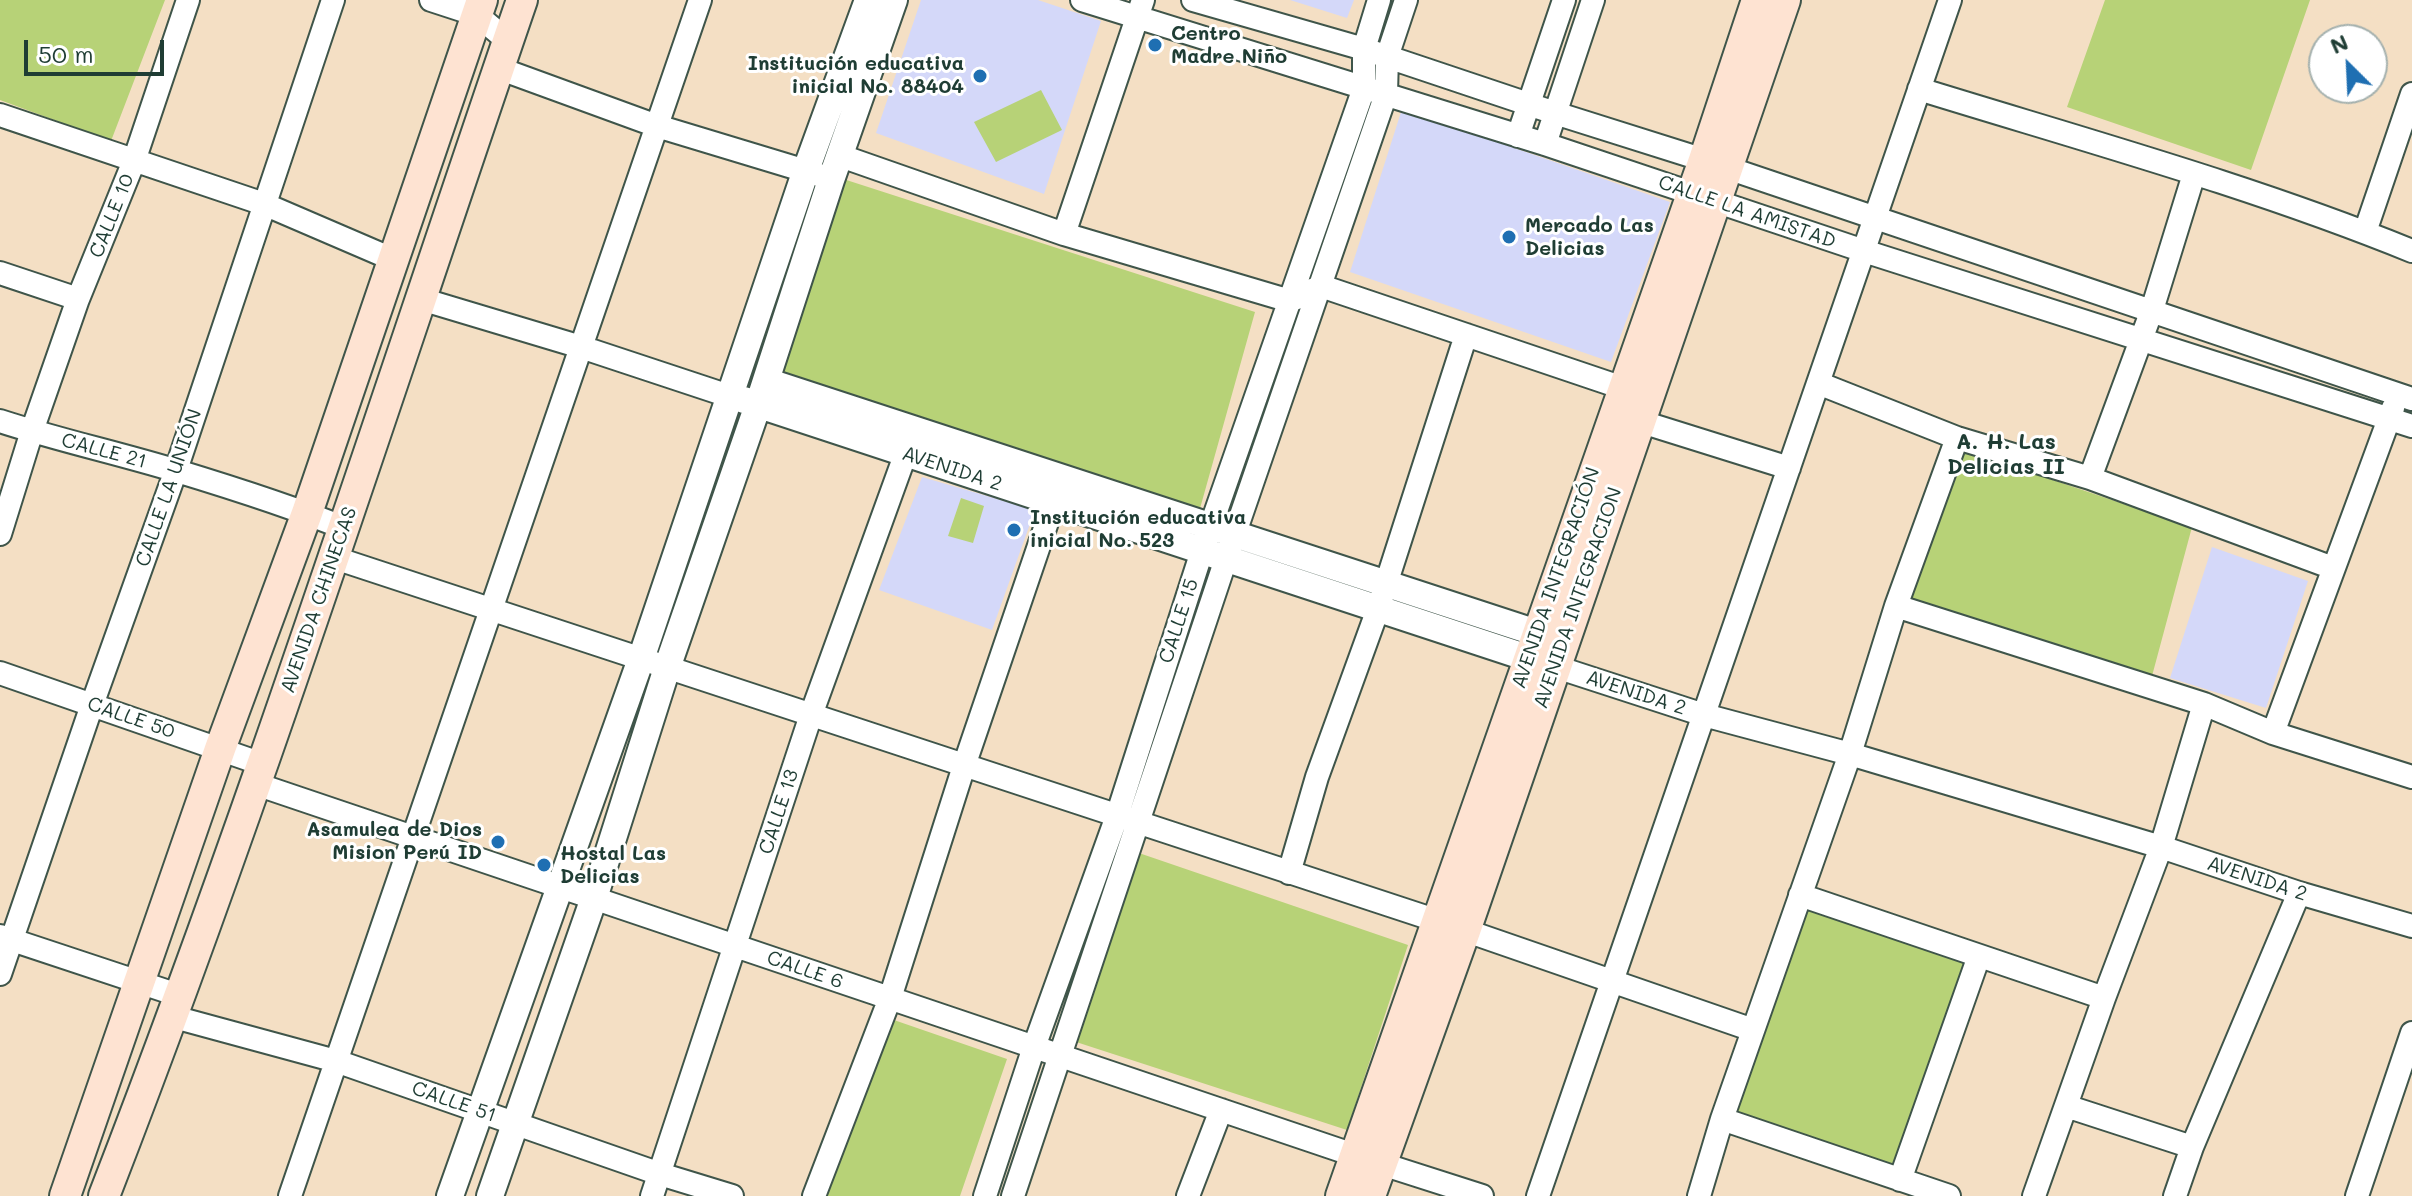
<!DOCTYPE html>
<html>
<head>
<meta charset="utf-8">
<style>
  body { margin:0 }
  #map { position:relative; width:2412px; height:1196px; overflow:hidden; background:#f4dfc4; font-family:Mali,sans-serif }
  canvas { display:block }
  .north { position:absolute; left:2308px; top:24px; width:80px; height:80px; box-sizing:border-box; background:#fff; border:2px solid #a5b1ae; border-radius:50%; rotate:336deg; font-size:22px; font-weight:700; line-height:32px; text-align:center; color:#1f3d34 }
  .north::after { content:''; display:block; margin:auto; width:28px; height:36px; background:#1f6fb2; clip-path:polygon(50% 0,100% 100%,50% 72%,0 100%) }
  .scale { position:absolute; left:24px; top:40px; width:140px; height:36px; box-sizing:border-box; border:4px solid #1f3d34; border-top:0; padding-left:10px; font-size:24px; line-height:28px; white-space:nowrap; color:#1f3d34; -webkit-text-stroke:6px #fff; paint-order:stroke }
</style>
</head>
<body>
<div id="map">
<canvas width="2412" height="1196"></canvas>
<div class="north">N</div>
<div class="scale">50 m</div>
</div>
<script>
const g = document.querySelector('canvas').getContext('2d');
g.lineJoin = 'round';
function paint(path, color) {
  g.fillStyle = color;
  g.fill(path, 'evenodd');
}
function trace(path, color, width, dash) {
  g.strokeStyle = color;
  g.lineWidth = width;
  g.lineCap = dash ? 'butt' : 'round';
  g.setLineDash(dash || []);
  g.stroke(path);
}
function write(font, color, halo, rows, align = 'center') {
  g.font = font + ' Mali,sans-serif';
  g.lineWidth = 6;
  g.setLineDash([]);
  g.textBaseline = 'middle';
  g.strokeStyle = halo;
  g.fillStyle = color;
  for (const [text, x, y, turn = 0] of rows) {
    g.save();
    g.translate(x, y);
    g.rotate((+turn || 0) * Math.PI / 180);
    g.textAlign = isNaN(turn) ? turn : align;
    if (halo) g.strokeText(text, 0, 0);
    g.fillText(text, 0, 0);
    g.restore();
  }
}
const built = new Path2D(`
  M921 0H1038L1101 21 1044 194 876 133Z
  M1290 0H1354L1347 18Z
  M1402 109 1670 202 1611 362 1350 272Z
  M922 477 1035 510 992 630 879 590Z
  M2212 547 2308 581 2266 708 2170 678Z`);
const green = new Path2D(`
  M0 0H165L111 141 0 100Z
  M2105 0H2310L2251 170 2067 107Z
  M1041 90 1062 130 996 162 974 122Z
  M834 176 1255 312 1199 512 773 369Z
  M1961 449 2192 527 2152 676 1908 598Z
  M961 498 984 506 973 543 948 536Z
  M1136 852 1408 945 1347 1130 1070 1040Z
  M1804 903 1965 962 1895 1170 1730 1114Z
  M891 1019 1007 1059 960 1196H824Z`);
const minor = new Path2D(`
  M431 0 477 15 508 41
  M1082 0 1545 144 1864 251 2412 426
  M1193 0 1364 49 1555 113 1704 160 2412 399
  M498 68 657 126 819 175
  M1919 89C2084 140 2252 186 2412 251
  M0 115 264 204 392 259
  M1518 136 1564 0
  M1545 144 1593 0
  M841 156 1064 234 1290 301 1321 286 1623 388
  M2365 232 2412 94
  M1064 234 1143 0
  M0 273 78 299
  M421 299 581 347 729 396
  M1818 383 1957 438 2090 478 2333 568
  M1626 417 1789 468
  M0 421C58 440 118 453 177 471 233 488 290 506 344 528
  M2090 478 2152 310 2194 174
  M0 534 32 431 78 299 134 161 188 0
  M335 558 1438 921 1753 1030
  M1896 606 2204 704 2273 733 2412 777
  M1544 663 1704 715 1850 754 2161 847 2299 893 2412 926
  M0 673 262 764
  M2273 733 2393 408
  M256 784 1354 1155 1482 1196
  M1289 873 1317 777 1378 609 1466 335
  M1800 895 2104 998
  M0 936 181 996
  M0 974 92 705 176 470 333 0
  M174 1017 336 1061 660 1174 732 1196
  M2066 1106 2192 1147
  M1722 1119 1949 1196
  M1900 1180 1979 956
  M290 1196 700 0
  M652 1196 811 715 912 436
  M814 1196 890 998 964 766 1059 487
  M985 1196 1034 1047 1117 816 1202 551 1364 88V49L1379 0
  M1013 1196 1226 559 1386 94 1387 57 1406 0
  M1188 1196 1221 1110
  M1538 1196 1950 0
  M1699 1196 1722 1119 1850 754 1896 606 1957 438
  M2034 1196 2104 998 2161 847 2204 704
  M2175 1196 2192 1147 2299 893
  M2357 1196 2412 1033`);
const tertiary = new Path2D(`
  M766 381 1537 633
  M744 400 1528 658
  M450 1196 641 659 806 170 868 0
  M490 1196 594 898 667 668 758 405 831 180 894 0`);
const secondary = new Path2D(`
  M65 1196 220 749 307 513 482 0
  M104 1196C257 802 385 400 522 0
  M1341 1196 1704 160 1757 0
  M1370 1196 1465 931 1785 0`);
const markers = [
  [1155,45,8,"#1f6fb2"],
  [980,76,8,"#1f6fb2"],
  [1509,237,8,"#1f6fb2"],
  [1014,530,8,"#1f6fb2"],
  [498,842,8,"#1f6fb2"],
  [544,865,8,"#1f6fb2"]
];
const poiNames = [
  ["Centro",1171,34],
  ["Madre Niño",1171,57],
  ["Institución educativa",964,64,"right"],
  ["inicial No. 88404",964,87,"right"],
  ["Mercado Las",1525,226],
  ["Delicias",1525,249],
  ["Institución educativa",1030,518],
  ["inicial No. 523",1030,541],
  ["Asamulea de Dios",482,830,"right"],
  ["Mision Perú ID",482,853,"right"],
  ["Hostal Las",560,854],
  ["Delicias",560,877]
];
const streetNames = [
  ["CALLE LA AMISTAD",1747,212,19],
  ["CALLE 10",112,216,-68],
  ["CALLE 21",104,451,15],
  ["AVENIDA 2",952,469,18],
  ["CALLE LA UNIÓN",169,488,-71],
  ["AVENIDA INTEGRACIÓN",1556,578,-71],
  ["AVENIDA INTEGRACION",1578,598,-71],
  ["AVENIDA CHINECAS",319,600,-71],
  ["CALLE 15",1179,621,-72],
  ["AVENIDA 2",1636,693,18],
  ["CALLE 50",131,718,19],
  ["CALLE 13",779,812,-72],
  ["AVENIDA 2",2257,879,18],
  ["CALLE 6",805,970,19],
  ["CALLE 51",454,1102,19]
];
const neighbourhoodNames = [
  ["A. H. Las",2006,442],
  ["Delicias II",2006,467]
];
paint(built, '#d4d8f9');
paint(green, '#b7d277');
trace(minor, '#3f554a', 26);
trace(tertiary, '#3f554a', 30);
trace(secondary, '#3f554a', 34);
trace(minor, '#fff', 22);
trace(tertiary, '#fff', 26);
trace(secondary, '#fee3d2', 30);
for (const [x, y, r, color] of markers) {
  const dot = new Path2D();
  dot.arc(x, y, r, 0, 2 * Math.PI);
  g.fillStyle = color;
  g.fill(dot);
  trace(dot, '#fff', 3);
}
write('bold 20px', '#1f3d34', '#fff', poiNames, 'left');
write('20px', '#1f3d34', '#fff', streetNames);
write('bold 22px', '#1f3d34', '#fff', neighbourhoodNames);
</script>
</body>
</html>
